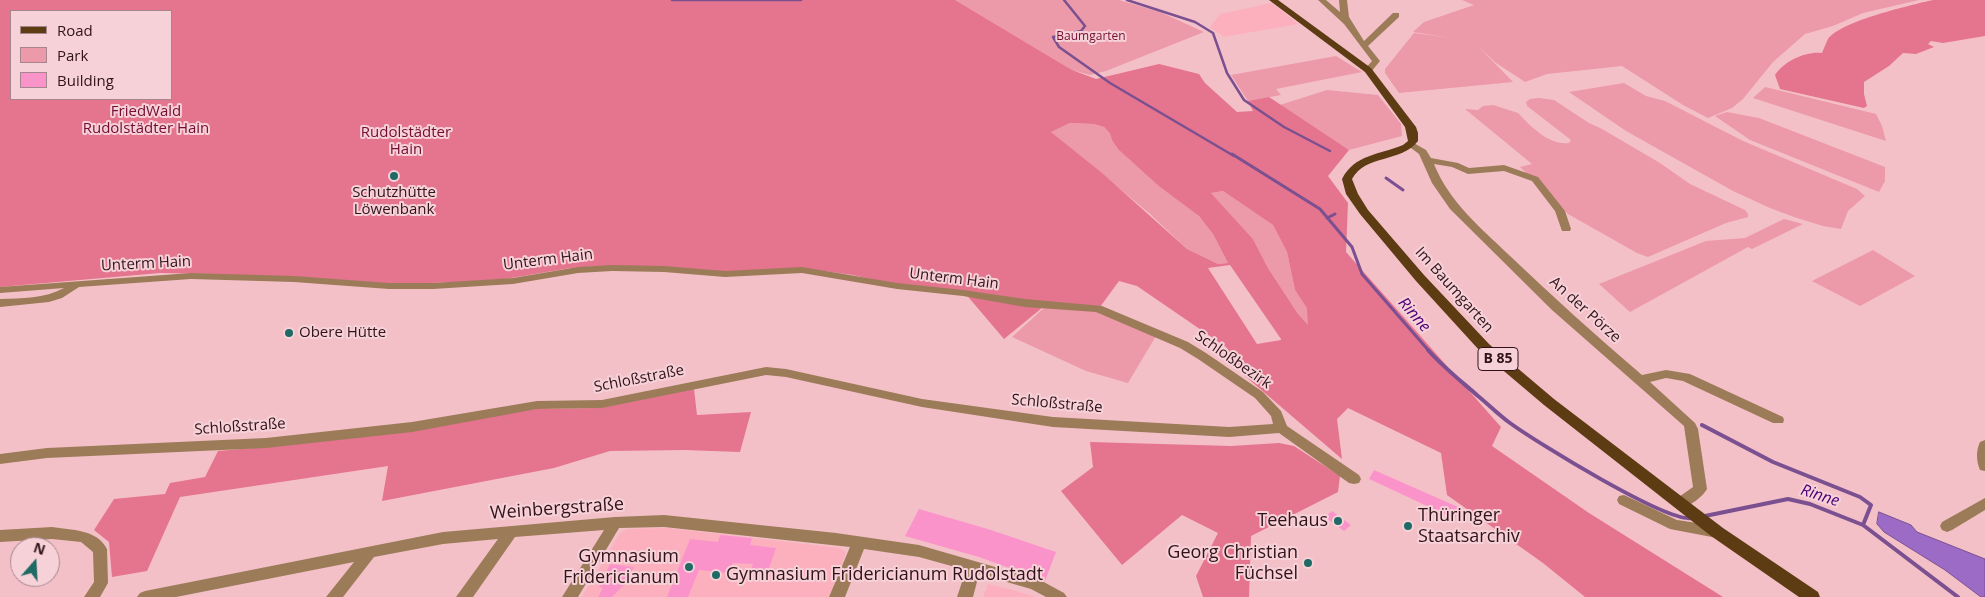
<!DOCTYPE html>
<html>
<head>
<meta charset="utf-8">
<style>
  body { margin:0 }
  #map { position:relative; width:1985px; height:597px; overflow:hidden; background:#f4c0c8; font-family:"Open Sans",sans-serif }
  canvas { display:block }
  .legend { position:absolute; left:10px; top:10px; width:162px; height:90px; box-sizing:border-box; background:#f6d2d8; border:1px solid #a7858c; margin:0; padding:6px 9px; list-style:none; font-size:15px; color:#311219 }
  .legend li { display:flex; align-items:center; gap:10px; height:25px }
  .legend b { width:25px; border:1px solid #a7858c }
  .north { position:absolute; left:10px; top:537px; width:50px; height:50px; box-sizing:border-box; background:#f6d2d8; border:1px solid #a7858c; border-radius:50%; rotate:19deg; font-size:14px; font-weight:700; line-height:20px; text-align:center; color:#311219 }
  .north::after { content:''; display:block; margin:auto; width:18px; height:22px; background:#1f6a64; clip-path:polygon(50% 0,100% 100%,50% 72%,0 100%) }
</style>
</head>
<body>
<div id="map">
<canvas width="1985" height="597"></canvas>
<ul class="legend">
<li><b style="height:6px;background:#5d3c13"></b>Road</li>
<li><b style="height:14px;background:#ec99a9"></b>Park</li>
<li><b style="height:14px;background:#fb93cb"></b>Building</li>
</ul>
<div class="north">N</div>
</div>
<script>
const g = document.querySelector('canvas').getContext('2d');
g.lineJoin = 'round';
function paint(path, color) {
  g.fillStyle = color;
  g.fill(path, 'evenodd');
}
function trace(path, color, width, dash) {
  g.strokeStyle = color;
  g.lineWidth = width;
  g.lineCap = dash ? 'butt' : 'round';
  g.setLineDash(dash || []);
  g.stroke(path);
}
function write(font, color, halo, rows, align = 'center') {
  g.font = font + ' "Open Sans",sans-serif';
  g.lineWidth = 4;
  g.setLineDash([]);
  g.textBaseline = 'middle';
  g.strokeStyle = halo;
  g.fillStyle = color;
  for (const [text, x, y, turn = 0] of rows) {
    g.save();
    g.translate(x, y);
    g.rotate((+turn || 0) * Math.PI / 180);
    g.textAlign = isNaN(turn) ? turn : align;
    if (halo) g.strokeText(text, 0, 0);
    g.fillText(text, 0, 0);
    g.restore();
  }
}
const built = new Path2D(`
  M1272 3 1298 24 1224 37 1210 27 1220 14Z
  M667 528 841 548 846 553 829 597H582L620 533 628 529Z
  M988 584 1013 590 1036 597H983Z`);
const green = new Path2D(`
  M955 0H1119L1160 12 1204 32 1106 71 1090 75 1072 70Z
  M1462 0H1919L1863 13 1833 26 1805 34 1773 62 1743 99 1732 108 1708 118 1683 105 1622 66 1547 74 1525 82 1496 63 1478 46 1513 82 1399 93 1385 73V69L1414 33 1451 38 1413 32 1424 22 1474 5Z
  M1336 56 1362 72 1276 89 1281 95 1248 101 1231 75Z
  M1624 83 1646 96 1665 101 1743 141 1857 189 1865 196 1848 211 1841 229 1823 226 1797 218 1770 208 1733 191 1626 131 1569 92Z
  M1765 87 1876 114 1882 126 1886 141 1753 98Z
  M1327 90 1378 95 1401 124 1402 136 1349 150 1280 105Z
  M1539 98 1554 100 1589 123 1602 129 1660 163 1690 184 1745 210 1748 214V217L1726 223 1648 257 1637 253 1568 214 1520 167 1532 164 1465 109 1478 110 1483 106 1493 105 1518 113C1530 126 1550 146 1569 143L1571 140 1527 106 1526 102 1530 99Z
  M1727 112 1759 118 1885 167V181L1879 192 1750 140 1715 116Z
  M1070 123 1094 124 1104 127 1111 133 1112 140 1129 159 1199 216 1213 234 1228 263 1218 264 1187 249 1149 213 1051 132Z
  M1223 191 1273 225 1287 252 1295 290 1308 308V326L1298 314 1268 268 1253 239 1211 193Z
  M1784 219 1803 224 1752 249 1748 247 1630 312 1599 284 1706 241 1745 238Z
  M1873 250 1915 276 1860 306 1812 281Z
  M1045 307 1095 310 1156 336 1128 383 1086 371 1012 337Z`);
const forest = new Path2D(`
  M0 0H955L1072 70 1096 79 1159 64 1199 74 1205 83 1237 112 1253 111 1248 101 1269 97 1349 150 1328 176 1348 203 1346 252 1501 427 1492 446 1589 513 1723 597H1585L1543 563 1447 495 1441 453 1348 408 1337 419 1342 459 1245 376 1226 347 1137 286 1119 281 1100 307 1048 303 1004 339 964 292 897 285 853 275 802 268 713 272 603 266 571 268 505 279 461 282 398 284 216 274 160 273 0 287ZM11 11H171V99H11ZM1070 123 1094 124 1104 127 1110 133 1112 140 1119 150 1159 186 1199 216 1213 234 1228 263 1218 264 1187 249 1102 173 1051 132ZM1223 191 1273 225 1287 252 1295 290 1307 308 1308 325 1298 314 1268 268 1253 239 1211 193ZM1230 265 1281 339V340L1257 344 1208 268Z
  M1933 0H1985V36L1943 43 1931 41 1928 44 1934 47 1916 54 1903 53 1889 66 1864 82V94L1867 106 1864 108 1780 89 1775 75C1784 61 1806 51 1822 53 1824 48 1826 43 1828 39 1841 21 1911 5 1933 0Z
  M694 389 697 415 751 412 740 452 684 450 610 451 554 468 382 501 388 466 180 497 147 571 112 577 109 542 94 530 114 499 165 494 170 483 205 477 218 451 264 447 536 409 600 408Z
  M1090 442 1231 446 1279 443 1294 446 1340 476 1338 492 1251 536 1249 597H1203L1196 576 1218 533 1182 515 1122 565 1061 491 1093 467Z`);
const water = new Path2D(`
  M1879 512 1911 525 1917 532 1985 559V597H1981L1945 570 1884 532 1877 524Z`);
const streamFar2 = new Path2D(`
  M672 0H801
  M1064 0 1085 26 1081 31 1053 37 1059 47 1110 83 1234 156
  M1127 0 1195 22 1213 33 1227 73 1244 100 1284 127 1330 151`);
const streamFar1 = new Path2D(`
  M1232 154 1320 209 1352 247 1362 274 1429 351
  M1386 178 1403 190
  M1327 218 1335 214`);
const stream = new Path2D(`
  M1428 350C1443 367 1461 381 1478 396 1489 405 1499 415 1510 423 1536 442 1666 522 1691 518
  M1702 425 1773 462 1860 497 1871 505 1863 525
  M1705 516 1788 499 1810 504 1863 525 1958 597`);
const building = new Path2D(`
  M1374 470 1458 507 1455 519 1369 479Z
  M919 509 991 530 1056 552 1045 581 979 557 905 536Z
  M1332 511 1351 525 1344 531 1325 517Z
  M720 535 752 538 750 545 776 548 767 574 750 573 753 564 733 563 729 573 699 570 688 597H667L690 539 718 542Z
  M610 564 634 567 630 574V579L612 597H598L603 588 599 587Z`);
const street = new Path2D(`
  M1318 0H1326L1340 12 1339 0H1347L1349 17 1364 41 1393 13H1399V17L1368 46 1380 61 1371 72 1368 73 1364 70 1372 61 1344 24Z
  M1412 142 1426 150 1431 158 1458 163 1469 168 1504 165 1538 177 1565 211 1571 229 1570 231H1562L1555 211 1532 181 1504 171 1468 174 1452 167 1434 164C1450 203 1479 226 1509 255 1552 296 1596 336 1642 375L1666 370 1690 374 1783 417 1784 420 1783 423H1773L1683 381 1666 378 1650 382 1695 423 1698 429 1707 489C1702 498 1686 510 1676 507L1674 503 1676 499 1693 487 1684 426 1552 310 1450 209 1432 183 1419 154 1407 145Z
  M612 265 664 266 725 271 802 267 897 283 963 290 1025 299 1102 306 1188 342 1206 353 1263 392 1281 411 1287 426 1359 475 1361 479 1359 483 1354 484 1349 483 1279 433 1229 437 1053 427 922 407 786 377 766 375 602 408 537 409 412 432 266 448 47 458 0 464V454L47 448 266 438 412 422 537 401 602 400 766 367 786 369 922 399 1053 417 1229 427 1273 424 1271 416 1255 398 1198 359 1180 348 1096 312 1025 307 963 296 897 289 802 273 725 277 664 272 612 271 578 273 513 284 433 289H389L294 282 191 279 79 287 62 298 49 302 0 307V299C22 298 44 299 64 288L0 293V287L191 273 294 276 389 283H433L513 278 578 267Z
  M1985 440V471L1980 470C1976 461 1976 450 1980 442Z
  M1624 495 1677 520 1717 526 1722 528 1724 532 1722 536 1717 538 1670 529 1619 504 1617 500 1619 496Z
  M1985 498V510L1952 530 1947 532 1942 530 1940 526 1942 522Z
  M664 515 836 533 919 545 1040 580 1064 593 1067 597H1046L1031 589 979 574 973 597H957L966 570 919 557 864 549 845 597H829L850 547 664 527 619 528 578 597H562L604 530 515 537 473 597H456L498 539 443 544 374 557 343 597H326L354 562 176 597H137L140 593 145 591 443 532 615 517Z
  M52 527C71 530 97 529 107 549L108 583 100 597H84L94 582 93 552 81 542 52 539 0 542V530Z`);
const primary = new Path2D(`
  M1269 0H1278L1371 68 1416 127 1418 133V141C1401 163 1366 154 1352 179L1358 194 1368 210 1424 275 1489 344 1554 399 1723 528 1818 592 1820 597H1799L1711 536 1544 405 1479 350 1416 281 1360 214 1346 194 1342 179C1355 154 1379 155 1403 145L1408 141 1405 127 1365 72Z`);
const markers = [
  [394,176,5,"#1f6a64"],
  [289,333,5,"#1f6a64"],
  [1338,521,5,"#1f6a64"],
  [1408,526,5,"#1f6a64"],
  [1308,563,5,"#1f6a64"],
  [689,567,5,"#1f6a64"],
  [716,575,5,"#1f6a64"]
];
const farParknames = [
  ["Baumgarten",1091,37]
];
const shields = [
  [1498,359,40]
];
const shieldNames = [
  ["B 85",1498,359]
];
const parkNames = [
  ["FriedWald",146,112],
  ["Rudolstädter Hain",146,129],
  ["Rudolstädter",406,133],
  ["Hain",406,150]
];
const poiNames = [
  ["Schutzhütte",394,193],
  ["Löwenbank",394,210],
  ["Obere Hütte",299,333,"left"]
];
const streetNames = [
  ["Unterm Hain",548,260,-7],
  ["Unterm Hain",146,264,-3],
  ["Unterm Hain",954,279,7],
  ["Im Baumgarten",1454,290,48],
  ["An der Pörze",1585,310,42],
  ["Schloßbezirk",1233,360,35],
  ["Schloßstraße",639,379,-11],
  ["Schloßstraße",1057,404,5],
  ["Schloßstraße",240,427,-4]
];
const waterNames = [
  ["Rinne",1414,315,49],
  ["Rinne",1820,496,18]
];
const nearStreetnames = [
  ["Weinbergstraße",557,509,-4]
];
const nearPoinames = [
  ["Thüringer",1418,516,"left"],
  ["Staatsarchiv",1418,537,"left"],
  ["Teehaus",1328,521],
  ["Georg Christian",1298,553],
  ["Füchsel",1298,574],
  ["Gymnasium",679,557],
  ["Fridericianum",679,578],
  ["Gymnasium Fridericianum Rudolstadt",726,575,"left"]
];
paint(built, '#fcb0be');
paint(green, '#ec99a9');
paint(forest, '#e5748e');
paint(water, '#9b6bc5');
trace(water, '#7b5091', 1);
trace(streamFar2, '#7b5091', 2.5);
trace(streamFar1, '#7b5091', 3);
trace(stream, '#7b5091', 4);
paint(building, '#fb93cb');
paint(street, '#9c7b59');
paint(primary, '#5d3c13');
for (const [x, y, r, color] of markers) {
  const dot = new Path2D();
  dot.arc(x, y, r, 0, 2 * Math.PI);
  g.fillStyle = color;
  g.fill(dot);
  trace(dot, '#f6d2d8', 2);
}
write('12px', '#740b32', '#f6d2d8', farParknames);
for (const [x, y, w] of shields) {
  const box = new Path2D();
  box.roundRect(x - w / 2, y - 11.5, w, 23, 4);
  g.fillStyle = '#f6d2d8';
  g.fill(box);
  trace(box, '#311219', 1);
}
write('bold 14px', '#311219', null, shieldNames);
write('15px', '#740b32', '#f6d2d8', parkNames);
write('15px', '#311219', '#f6d2d8', poiNames);
write('15px', '#311219', '#f6d2d8', streetNames);
write('italic 16px', '#4e0078', '#f6d2d8', waterNames);
write('18px', '#311219', '#f6d2d8', nearStreetnames);
write('18px', '#311219', '#f6d2d8', nearPoinames, 'right');
</script>
</body>
</html>
